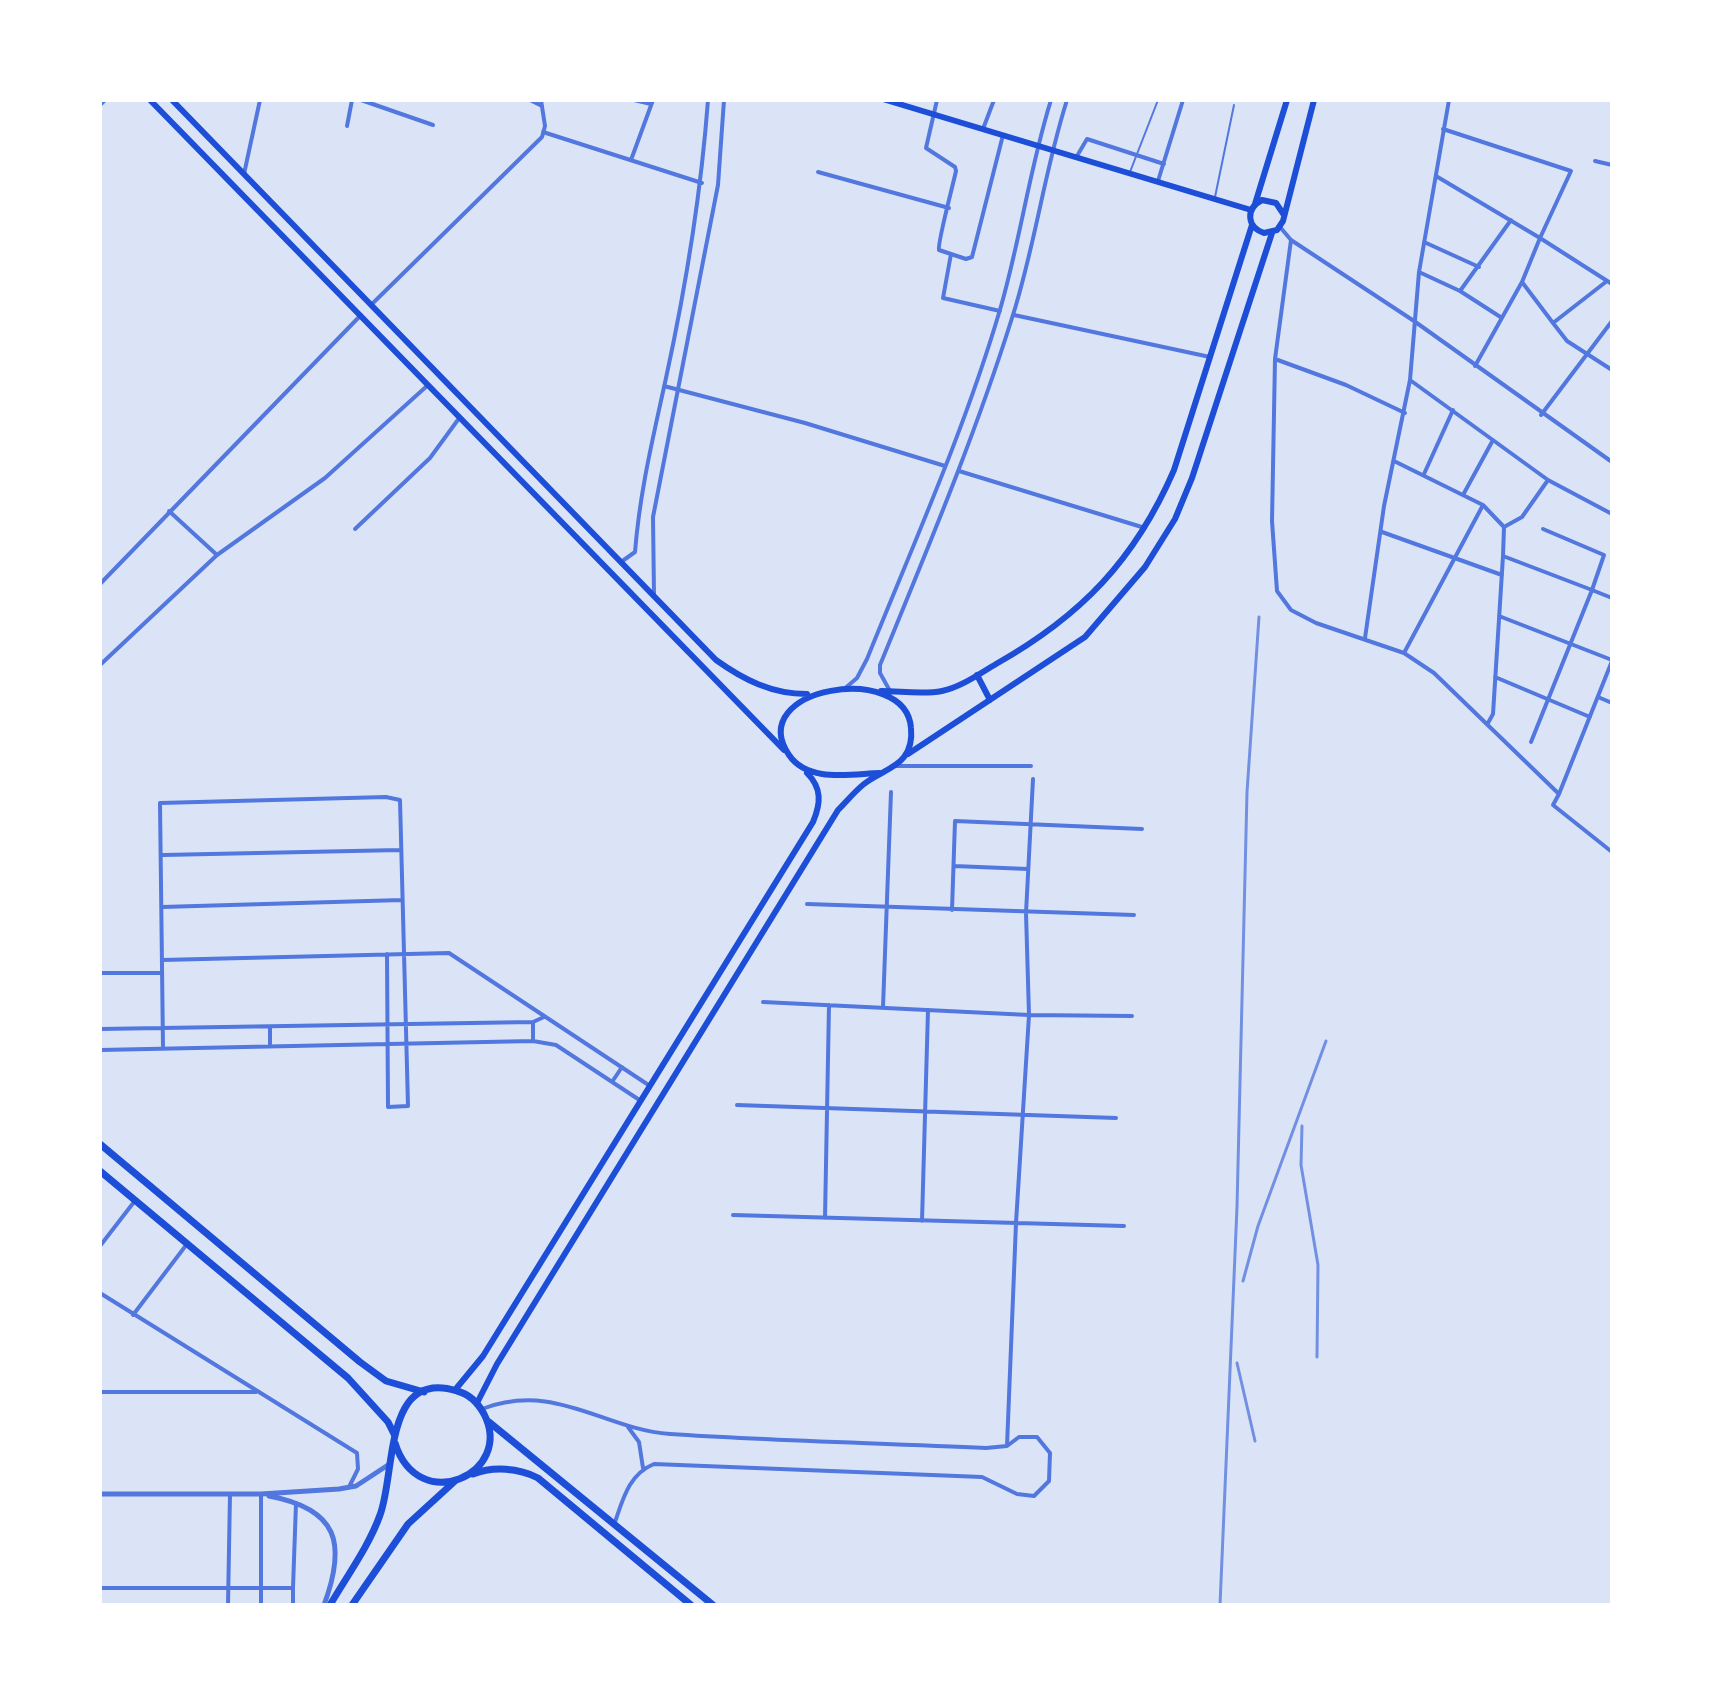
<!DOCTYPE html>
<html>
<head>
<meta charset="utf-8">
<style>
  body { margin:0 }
  #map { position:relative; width:1712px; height:1705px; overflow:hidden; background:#f2f2f2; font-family:"Titillium Web",sans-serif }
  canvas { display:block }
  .frame { position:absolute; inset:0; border:102px solid #fff; pointer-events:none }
</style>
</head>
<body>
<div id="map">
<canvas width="1712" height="1705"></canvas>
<div class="frame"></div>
</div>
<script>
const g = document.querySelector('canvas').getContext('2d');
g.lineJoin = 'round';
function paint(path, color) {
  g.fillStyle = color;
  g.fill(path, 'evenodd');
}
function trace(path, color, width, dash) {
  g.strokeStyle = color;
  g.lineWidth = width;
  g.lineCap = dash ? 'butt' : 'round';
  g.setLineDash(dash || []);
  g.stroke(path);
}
const green = new Path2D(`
  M100 100H1612V1605H100Z`);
const service = new Path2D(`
  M1130 172 1158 100
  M1215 197 1234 105`);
const minor = new Path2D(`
  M361 100 433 125
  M530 100 542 106
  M634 100 651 104
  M937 100 926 148 955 167 956 171C953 185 937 244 939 250L966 259 972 257 1003 135
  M100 105 105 100
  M347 126 352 100
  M983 129 994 100
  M543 132 702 183
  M1077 156 1087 139 1164 164
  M631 160 653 100
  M1595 161 1612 165
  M818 172 949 208
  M244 174 260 100
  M1436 176 1540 238 1571 171 1443 129
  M1158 181 1183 100
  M1280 227 1291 240 1414 321 1612 462
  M1291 240 1275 359 1272 521 1277 591 1291 610 1316 623 1404 653 1434 673 1559 794 1553 805 1612 852
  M1424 242 1479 267
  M951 254 943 298 1000 311
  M1419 272 1460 291 1502 318
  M1522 282 1553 323 1607 281
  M1460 291 1511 220
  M372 304 542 137 545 126 541 100
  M1014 315 1210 357
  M1553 323 1567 341 1612 370
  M1275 359 1346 385 1405 413
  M1475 366 1522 282 1540 238 1612 284
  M1410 380 1548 480 1612 514
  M664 386 805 423 945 466
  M1541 415 1612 321
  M1394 461 1483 505 1504 527 1522 517 1548 480
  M959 471 1145 528
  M1424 474 1453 410
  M1463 495 1493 440
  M1504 527 1503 556 1592 590 1604 555 1543 529
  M355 529 430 458 460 417
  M1382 532 1502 575
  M217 555 325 478 428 385
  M621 562 635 552C640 490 653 438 666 378 686 286 701 193 708 100
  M100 584 361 315
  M654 595 653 517 718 185 724 100
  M1499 616 1612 660
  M1365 638 1384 506 1410 380 1419 272 1449 100
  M1404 653 1483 505
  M100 665 217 555 169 511
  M1495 677 1590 717
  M843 690 857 678 867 659C913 545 964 431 999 313 1020 243 1029 170 1051 100
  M890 691 880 673V665C927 550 975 436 1012 318 1035 247 1044 172 1067 100
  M1598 697 1612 703
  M1488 723 1493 714 1503 556
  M1531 742 1592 590 1612 598
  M895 766H1031
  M1559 794 1612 661
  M163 855 400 850
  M954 866 1028 869
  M807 904 1134 915
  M162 907 402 900
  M952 910 955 821 1142 829
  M162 960 449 953 650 1086
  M100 973H162
  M763 1002 1029 1015 1132 1016
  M883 1007 891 792
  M533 1022V1041
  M270 1028V1046
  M100 1029 533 1022 544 1017
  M163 1048 160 803 386 797 400 800 408 1106 388 1107 387 954
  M100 1050 533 1041 556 1045 641 1101
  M612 1082 622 1067
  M737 1105 1116 1118
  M733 1215 1124 1226
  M825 1218 829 1005
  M922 1221 928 1010
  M100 1246 134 1202
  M100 1293 357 1453 358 1469 349 1487
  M133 1315 187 1244
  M100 1392H256
  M482 1409C555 1381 603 1429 670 1434 775 1441 881 1443 986 1448L1007 1446 1019 1437H1037L1050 1453 1049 1481 1034 1496 1017 1494 982 1477 654 1464C629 1474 623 1499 615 1522
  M628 1427 639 1442 643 1468
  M1007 1446 1016 1223 1029 1015 1026 913 1033 779
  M261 1494V1605
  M100 1588H293V1605
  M293 1588 296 1503
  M228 1605 230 1494`);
const tertiary = new Path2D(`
  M100 1494H261L339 1489 356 1486 388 1465
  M269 1496C338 1509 347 1543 324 1605`);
const secondary = new Path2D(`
  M150 100 784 750
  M172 100 716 660C744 680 772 694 807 694
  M886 100 1251 210
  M1255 204 1287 100
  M1284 215 1276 203 1262 200C1245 209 1247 227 1264 233L1277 230 1283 221 1314 100
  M977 675 990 700
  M881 691C900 691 923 695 942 691 961 687 979 674 996 664 1081 616 1135 560 1174 470L1252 225
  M908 754 1085 637 1145 567 1175 519 1192 478 1272 233
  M455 1390 483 1356 813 822C821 803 822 788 807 773
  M477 1403 497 1364 838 810C847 801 855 791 864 784 876 774 895 769 904 757 911 748 912 738 911 728 906 661 743 687 789 755 808 783 850 774 880 773`);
const primary = new Path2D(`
  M100 1144 360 1362 386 1381 424 1392
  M100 1171 348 1378 388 1422 394 1434`);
const trunk = new Path2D(`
  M489 1422 713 1605
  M473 1474C493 1466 519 1468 538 1478L691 1605
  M330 1605C347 1576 369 1546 380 1515 396 1473 383 1368 457 1391 469 1394 478 1403 484 1414 515 1474 418 1517 395 1443
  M352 1605 408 1524 455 1481`);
const rail = new Path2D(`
  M1302 1126 1301 1165 1318 1265 1317 1357
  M1243 1281 1258 1226 1326 1041
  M1237 1363 1255 1441
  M1220 1605 1237 1207 1247 792 1259 617`);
paint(green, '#dbe4f7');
trace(service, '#5277de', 2);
trace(minor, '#5277de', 4);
trace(tertiary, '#5277de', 5);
trace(secondary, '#1d4ed8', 6);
trace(primary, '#1d4ed8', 7);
trace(trunk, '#1d4ed8', 7);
trace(rail, '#7290e2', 3);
</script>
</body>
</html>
